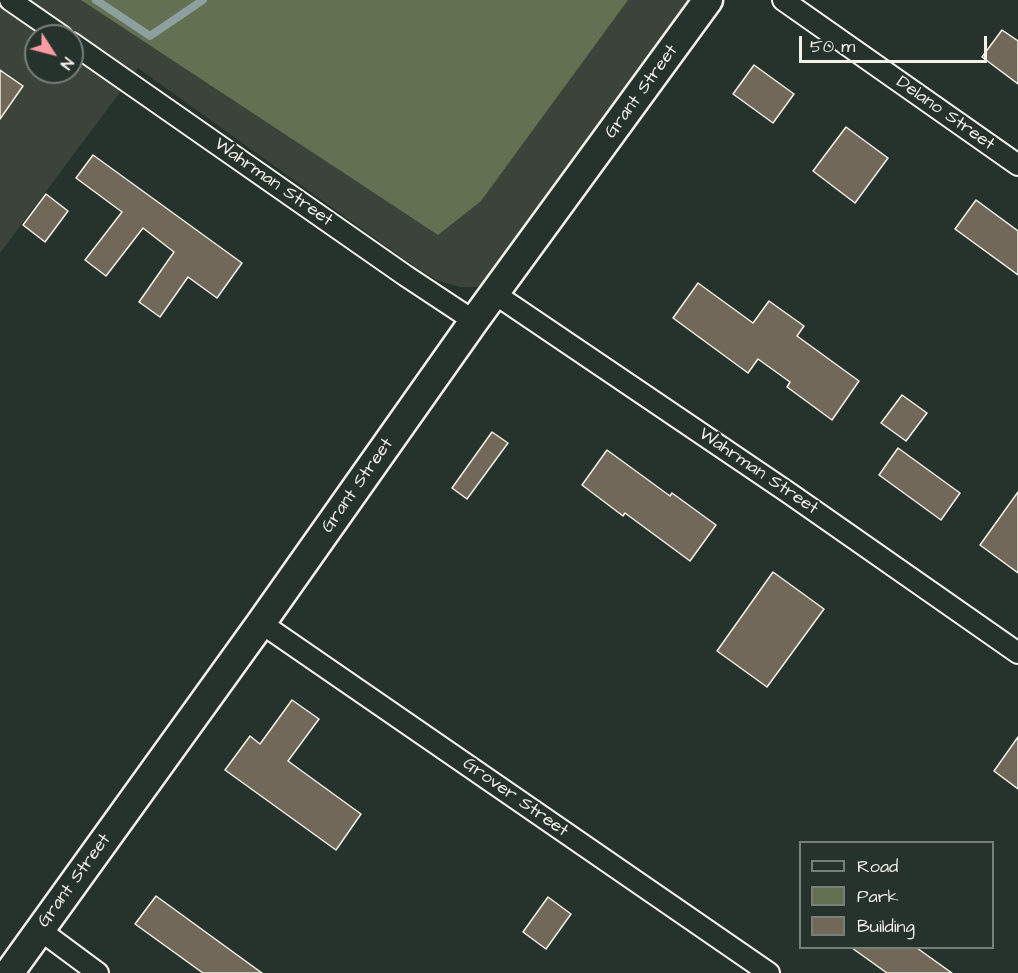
<!DOCTYPE html>
<html>
<head>
<meta charset="utf-8">
<style>
  body { margin:0 }
  #map { position:relative; width:1018px; height:973px; overflow:hidden; background:#26332d; font-family:"Architects Daughter",sans-serif }
  canvas { display:block }
  .legend { position:absolute; left:799px; top:841px; width:195px; height:108px; box-sizing:border-box; background:#26332d; border:2px solid #787f78; margin:0; padding:8px 10px; list-style:none; font-size:18px; color:#f4f1e8 }
  .legend li { display:flex; align-items:center; gap:12px; height:30px }
  .legend b { width:30px; border:2px solid #787f78 }
  .north { position:absolute; left:24px; top:24px; width:60px; height:60px; box-sizing:border-box; background:#26332d; border:2px solid #787f78; border-radius:50%; rotate:126deg; font-size:16px; font-weight:700; line-height:24px; text-align:center; color:#f4f1e8 }
  .north::after { content:''; display:block; margin:auto; width:21px; height:27px; background:#ff9aa2; clip-path:polygon(50% 0,100% 100%,50% 72%,0 100%) }
  .scale { position:absolute; left:799px; top:36px; width:188px; height:27px; box-sizing:border-box; border:3px solid #f4f1e8; border-top:0; padding-left:8px; font-size:18px; line-height:21px; white-space:nowrap; color:#f4f1e8; -webkit-text-stroke:4px #26332d; paint-order:stroke }
</style>
</head>
<body>
<div id="map">
<canvas width="1018" height="973"></canvas>
<ul class="legend">
<li><b style="height:8px;background:#26332d"></b>Road</li>
<li><b style="height:16px;background:#637052"></b>Park</li>
<li><b style="height:16px;background:#71685a"></b>Building</li>
</ul>
<div class="north">N</div>
<div class="scale">50 m</div>
</div>
<script>
const g = document.querySelector('canvas').getContext('2d');
g.lineJoin = 'round';
function paint(path, color) {
  g.fillStyle = color;
  g.fill(path, 'evenodd');
}
function trace(path, color, width, dash) {
  g.strokeStyle = color;
  g.lineWidth = width;
  g.lineCap = dash ? 'butt' : 'round';
  g.setLineDash(dash || []);
  g.stroke(path);
}
function write(font, color, halo, rows, align = 'center') {
  g.font = font + ' "Architects Daughter",sans-serif';
  g.lineWidth = 4.5;
  g.setLineDash([]);
  g.textBaseline = 'middle';
  g.strokeStyle = halo;
  g.fillStyle = color;
  for (const [text, x, y, turn = 0] of rows) {
    g.save();
    g.translate(x, y);
    g.rotate((+turn || 0) * Math.PI / 180);
    g.textAlign = isNaN(turn) ? turn : align;
    if (halo) g.strokeText(text, 0, 0);
    g.fillText(text, 0, 0);
    g.restore();
  }
}
const built = new Path2D(`
  M0 0H698L490 280 476 287H460L439 281 415 267 138 68 0 253ZM36 36H72V72H36Z`);
const green = new Path2D(`
  M81 0H628L481 201 438 235Z`);
const stream = new Path2D(`
  M96 0 150 36 203 0`);
const building = new Path2D(`
  M1002 30 1018 41V84L982 57Z
  M754 65 794 94 773 123 733 94Z
  M0 70 23 86 0 119Z
  M846 127 888 158 855 203 813 171Z
  M93 155 242 263 217 298 188 277 160 317 139 302 174 252 143 228 106 276 85 260 122 212 76 178Z
  M46 194 68 211 45 242 23 225Z
  M976 200 1018 231V275L955 229Z
  M698 283 753 323 769 301 804 326 797 336 859 381 832 420 787 387 790 382 758 359 748 373 673 318Z
  M902 395 927 413 906 441 881 423Z
  M492 432 508 443 467 499 452 488Z
  M898 448 960 493 941 520 879 475Z
  M607 450 670 496 672 493 716 525 690 561 625 513 623 516 582 485Z
  M1018 492V573L980 545Z
  M773 572 824 609 767 687 717 651Z
  M292 700 319 719 288 761 361 814 336 850 225 770 250 736 260 744Z
  M1018 737V789L994 771Z
  M156 896 262 973H203L135 924Z
  M548 897 571 914 546 949 523 932Z
  M852 948H917L952 973H887Z`);
const street = new Path2D(`
  M10 0 62 36
  M783 0 1018 165
  M72 43 406 276 474 321
  M495 294 789 493 1018 653
  M261 623 769 973
  M40 930 98 973`);
const secondary = new Path2D(`
  M9 973 261 623 474 321 708 0`);
const streetNames = [
  ["Grant Street",642,92,-54],
  ["Delano Street",945,114,35],
  ["Wahrman Street",273,183,35],
  ["Wahrman Street",758,472,34],
  ["Grant Street",358,486,-55],
  ["Grover Street",515,798,35],
  ["Grant Street",75,881,-54]
];
paint(built, '#3c433a');
paint(green, '#637052');
trace(stream, '#8d9f9f', 8);
paint(building, '#71685a');
trace(building, '#f4f1e8', 1.5);
trace(street, '#f4f1e8', 24);
trace(secondary, '#f4f1e8', 33);
trace(street, '#26332d', 20);
trace(secondary, '#26332d', 28);
write('18px', '#f4f1e8', '#26332d', streetNames);
</script>
</body>
</html>
